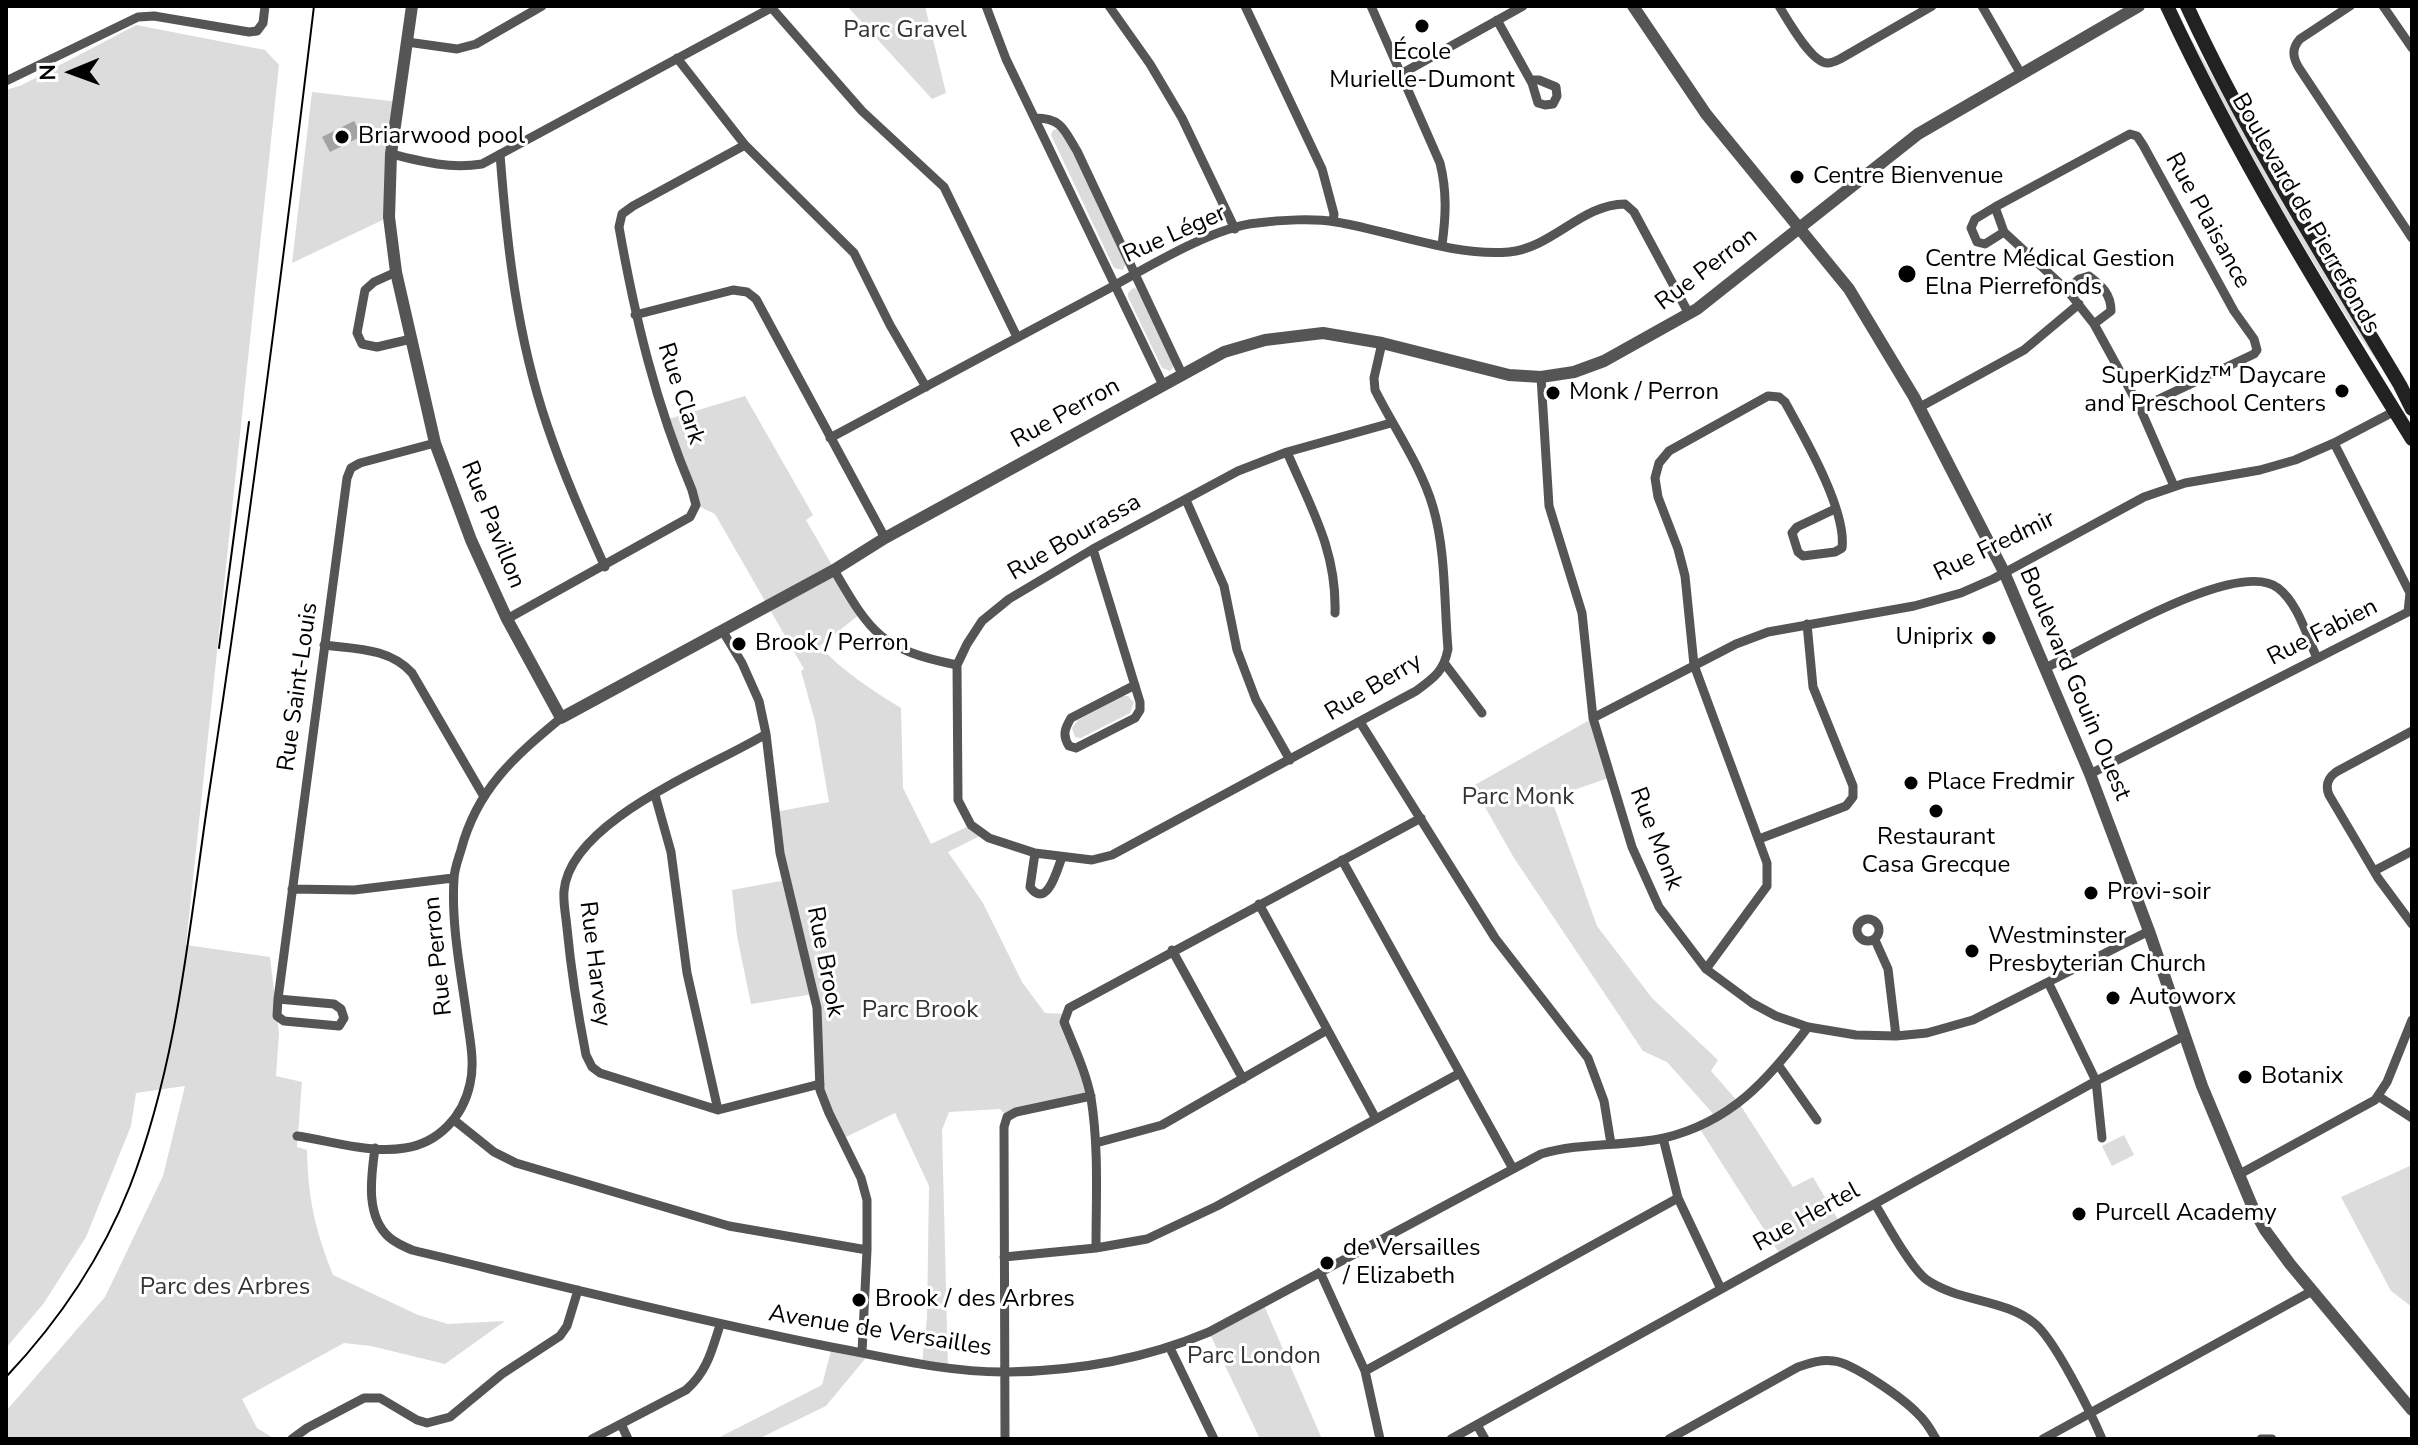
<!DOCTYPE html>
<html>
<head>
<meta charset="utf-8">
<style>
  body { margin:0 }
  #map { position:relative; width:2418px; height:1445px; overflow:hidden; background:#fff; font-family:"Nunito Sans",sans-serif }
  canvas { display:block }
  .frame { position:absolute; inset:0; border:8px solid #000; pointer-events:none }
  .north { position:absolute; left:32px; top:32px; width:80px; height:80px; -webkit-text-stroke:6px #fff; paint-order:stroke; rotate:269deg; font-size:22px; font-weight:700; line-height:32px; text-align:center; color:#000 }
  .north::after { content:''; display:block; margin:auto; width:28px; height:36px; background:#000; clip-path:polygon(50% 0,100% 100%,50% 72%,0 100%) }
</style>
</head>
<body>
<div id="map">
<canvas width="2418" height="1445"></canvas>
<div class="frame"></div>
<div class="north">N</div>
</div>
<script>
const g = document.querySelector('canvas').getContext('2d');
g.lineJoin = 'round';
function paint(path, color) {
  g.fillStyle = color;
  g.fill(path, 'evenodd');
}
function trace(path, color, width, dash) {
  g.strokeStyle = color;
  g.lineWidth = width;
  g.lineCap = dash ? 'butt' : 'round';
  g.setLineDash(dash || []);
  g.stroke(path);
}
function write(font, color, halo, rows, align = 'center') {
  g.font = font + ' "Nunito Sans",sans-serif';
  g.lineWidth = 6;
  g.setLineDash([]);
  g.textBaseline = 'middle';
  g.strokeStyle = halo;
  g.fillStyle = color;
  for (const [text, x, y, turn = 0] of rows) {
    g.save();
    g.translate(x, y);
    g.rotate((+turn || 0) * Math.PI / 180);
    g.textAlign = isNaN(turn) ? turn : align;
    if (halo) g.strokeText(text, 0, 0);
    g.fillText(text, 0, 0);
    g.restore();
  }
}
const green = new Path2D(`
  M847 6H925L946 93 932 99Z
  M136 25 265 50 279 65 186 945 270 957 279 1033 276 1076 302 1082 297 1147 307 1150C308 1199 315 1229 333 1275L418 1315 448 1324 505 1321 445 1364 371 1346 344 1343 242 1399 257 1428 275 1439H6V1411L105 1297 163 1176 185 1086 136 1093 131 1126 86 1237 44 1303 6 1348V90L22 85Z
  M2189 35 2378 362C2350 326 2328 286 2304 247 2263 178 2224 108 2189 35Z
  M312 92 399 102 389 217 292 263Z
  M1057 129 1066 138 1126 263 1123 270 1114 268 1051 135 1053 130Z
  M1133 288 1137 289 1174 366 1170 371 1162 368 1128 297V293Z
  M745 396 813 515 806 520 860 614 820 646C843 672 872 690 901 708L903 788 931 844 971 825 982 835 948 852 983 903 1022 982 1045 1013 1065 1014 1091 1096 1007 1117 1000 1109 949 1112 942 1130 948 1367 922 1363 927 1318 929 1186 895 1113 842 1139 820 1090 814 994 751 1004 737 936 732 890 786 880 775 812 829 802 815 721 801 671 804 669 715 514 696 505 665 420Z
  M1123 696H1128L1134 702 1130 713 1081 738 1075 737 1072 728 1078 720Z
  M1593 718 1611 777 1551 798 1597 926 1652 998 1718 1060 1711 1071 1739 1103 1793 1187 1813 1177 1840 1223 1781 1256 1698 1126 1716 1117 1667 1062 1643 1051 1514 858 1473 786Z
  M2124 1135 2134 1155 2112 1166 2102 1146Z
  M2412 1165V1307L2391 1291 2341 1197Z
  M1263 1303 1322 1439H1260L1209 1332Z
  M832 1347 869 1354 826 1406 758 1439H716L822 1385Z`);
const water = new Path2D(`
  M354 121 362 136 330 152 322 137Z`);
const minor = new Path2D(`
  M770 6 862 111 944 187 1017 337
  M986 6 1006 59 1163 385
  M1109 6 1150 64 1182 118 1235 229
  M1245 6 1322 169 1334 214 1333 221
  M1371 6 1440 163C1447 191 1446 216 1442 245
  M1779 6C1787 19 1812 64 1828 63 1832 63 1836 61 1840 59L1932 6
  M1982 6 2021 74
  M2350 6 2300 39C2291 49 2293 58 2299 68L2412 238
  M2383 6 2412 48
  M1497 20 1532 83 1538 103 1545 105 1553 104 1557 96 1556 87 1539 80H1531
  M407 42 457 49 476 44 542 6
  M677 58 745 145 854 253 890 325 926 387
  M1401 74 1523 6
  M6 81 138 17 154 16 249 32 257 31 263 23 265 6
  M1035 118C1062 118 1064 130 1077 151L1182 374
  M391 154C423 162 450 169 482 164L771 8
  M500 154C507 246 517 337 547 425 563 473 584 520 605 567
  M1995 207 1975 219 1971 228 1977 242 1985 244 2004 232
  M396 272 374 282 365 290 357 333 362 344 377 347 411 339
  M2067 290 2079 279 2089 276C2102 286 2111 294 2111 311L2094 324
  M635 315 733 290 747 292 756 299 885 538
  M1382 343 1374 378 1375 390C1394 428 1421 466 1433 507 1446 551 1444 603 1448 649 1444 671 1434 678 1416 691L1112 855 1092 860 1035 853 989 838 971 825 958 800 957 665 967 644 982 621 1009 599 1093 549 1238 471 1287 452 1391 423
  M1541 377 1549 506 1582 613 1593 718 1632 847 1659 907 1706 969 1752 1003 1776 1016 1808 1027 1856 1035 1896 1036 1927 1033 1973 1020 2149 931
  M1920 407 2024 350 2079 304
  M2140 408 2254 354 2257 350 2254 339 2234 311 2143 145 2137 136 2130 134 1995 207 2004 232 2067 290 2094 324 2140 408 2174 486
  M830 438C923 389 1015 338 1108 289 1148 267 1213 227 1257 223 1280 220 1314 218 1336 222 1391 231 1454 257 1509 252 1552 248 1582 204 1625 204L1634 212 1689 314
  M1287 452C1311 508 1337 551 1335 613
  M1186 500 1224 586 1237 650 1256 700 1290 760
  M1093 549 1140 702V710L1135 718 1076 748 1069 746C1062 735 1065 728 1071 718L1135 685
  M834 570C871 634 882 650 957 665
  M507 619 690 517 696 505 692 490C656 405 635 318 619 227L622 214 633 206 745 145
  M722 630 742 663 759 701 766 734 780 853 817 1008 820 1090 829 1113 861 1178 867 1200V1250L862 1352
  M324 645C356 649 390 648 412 673L483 795
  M1445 664 1482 713
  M2045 668C2089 648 2237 556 2278 588 2298 603 2307 637 2317 658
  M1593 718 1736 644 1768 632 1914 606 1961 593 1993 579 2144 497 2185 483 2260 470 2295 460 2334 443 2395 411
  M1360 722 1495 938 1588 1058 1604 1101 1611 1144
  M2412 731 2336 772C2328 778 2325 785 2329 795L2378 878 2412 924
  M766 734C712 767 570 820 564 891 563 903 566 916 567 928 571 970 578 1014 586 1055L592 1067 600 1073 718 1110 820 1084
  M2090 774 2408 612 2410 593 2334 443
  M655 795 671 852 687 973 718 1110
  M1759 839 1846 806 1853 797V786L1813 687 1807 624
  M1035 853 1030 887C1047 910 1057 870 1062 857
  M1342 860 1512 1167
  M2374 871 2412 851
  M292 889 354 890 453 878
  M1259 904 1376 1119
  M1857 930a11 11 0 1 1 22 0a11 11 0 1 1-22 0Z
  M1875 940 1888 969 1896 1036
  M1172 950 1243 1079
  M1706 969 1767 886V863L1694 665 1685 576 1678 549 1658 497 1655 478 1659 463 1669 451 1768 396 1779 397 1785 402C1803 435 1847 510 1842 548L1835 552 1803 556 1798 552 1792 533 1797 527 1835 509
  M2048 982 2096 1081 2102 1138
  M278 999 334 1004 341 1009 344 1018 339 1026 284 1021 277 1016 278 999 347 478 351 468 360 463 435 443
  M1779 1066 1817 1120
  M2378 1096 2412 1118
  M454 1120 494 1152 516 1163 729 1226 867 1250
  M297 1136C331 1141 371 1154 405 1148 438 1143 463 1117 470 1084 475 1063 470 1040 467 1018 461 973 451 925 454 879 454 870 458 860 461 850 477 789 514 757 561 718
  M1663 1138 1678 1198 1721 1289
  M1096 1143 1162 1125 1327 1030
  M375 1148C371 1177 365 1217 390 1238 396 1243 405 1247 412 1250 549 1283 684 1317 821 1345 881 1356 947 1373 1008 1372 1077 1371 1145 1359 1209 1332L1541 1154C1581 1142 1623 1147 1664 1138 1731 1122 1768 1080 1808 1027
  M2238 1175 2375 1100 2387 1082 2412 1020
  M1875 1204C1886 1222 1911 1269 1927 1280 1959 1302 2005 1299 2034 1323 2054 1338 2091 1413 2102 1439
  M1096 1248C1096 1198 1099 1148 1091 1098 1086 1072 1074 1047 1064 1022L1069 1008 1421 818
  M1004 1257 1096 1248 1147 1239 1217 1206 1460 1073
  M1320 1272 1365 1371 1380 1439
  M1170 1348 1214 1439
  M1365 1371 1678 1198
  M621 1424 628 1439
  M1477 1425 1485 1439
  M292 1439 307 1428 364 1398H380L417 1420 427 1423 450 1417 502 1374 560 1336 567 1326 578 1290
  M592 1439 686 1390C707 1372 712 1350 720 1325
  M1005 1439 1004 1127 1007 1117 1016 1112 1091 1096
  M1451 1439 2096 1081 2184 1036
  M1669 1439 1798 1367C1810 1363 1821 1359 1834 1361 1853 1363 1904 1399 1918 1414 1926 1421 1931 1430 1936 1439
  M2043 1439 2312 1291
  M2261 1439H2272`);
const tertiary = new Path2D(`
  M412 6 391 154 389 217 396 272 435 443 471 540 507 619 561 718 834 570 885 538 1224 352 1265 340 1323 333 1382 343 1509 375 1541 377 1574 372 1604 361 1697 309 1918 134 2139 6
  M1633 6 1706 114 1849 289 1914 397 2004 572 2090 774 2149 931 2202 1086 2253 1208 2265 1230 2290 1264 2412 1410`);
const secondary = new Path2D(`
  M2167 6C2237 156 2325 299 2412 439
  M2187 6C2248 138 2326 261 2400 385L2412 409`);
const tram = new Path2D(`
  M219 648 249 422
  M6 1377C58 1322 102 1257 130 1186 180 1057 190 916 211 780 250 523 283 264 314 6`);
const markers = [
  [1422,26,8,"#000"],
  [342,137,8,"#000"],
  [1797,177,8,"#000"],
  [1907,274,10,"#000"],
  [2342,391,8,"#000"],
  [1553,393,8,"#000"],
  [1989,638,8,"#000"],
  [739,644,8,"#000"],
  [1911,783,8,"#000"],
  [1936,811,8,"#000"],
  [2091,893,8,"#000"],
  [1972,951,8,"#000"],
  [2113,998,8,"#000"],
  [2245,1077,8,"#000"],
  [2079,1214,8,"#000"],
  [1327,1263,8,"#000"],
  [859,1300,8,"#000"]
];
const parkNames = [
  ["Parc Gravel",905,31],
  ["Parc Monk",1518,798],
  ["Parc Brook",920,1011],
  ["Parc des Arbres",225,1288],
  ["Parc London",1254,1357]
];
const poiNames = [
  ["École",1422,53,"center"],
  ["Murielle-Dumont",1422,81,"center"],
  ["Briarwood pool",358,137],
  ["Centre Bienvenue",1813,177],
  ["Centre Médical Gestion",1925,260],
  ["Elna Pierrefonds",1925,288],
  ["SuperKidz™ Daycare",2326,377,"right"],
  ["and Preschool Centers",2326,405,"right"],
  ["Monk / Perron",1569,393],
  ["Uniprix",1973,638,"right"],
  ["Brook / Perron",755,644],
  ["Place Fredmir",1927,783],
  ["Restaurant",1936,838,"center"],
  ["Casa Grecque",1936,866,"center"],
  ["Provi-soir",2107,893],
  ["Westminster",1988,937],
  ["Presbyterian Church",1988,965],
  ["Autoworx",2129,998],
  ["Botanix",2261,1077],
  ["Purcell Academy",2095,1214],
  ["de Versailles",1343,1249],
  ["/ Elizabeth",1343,1277],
  ["Brook / des Arbres",875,1300]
];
const streetNames = [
  ["Boulevard de Pierrefonds",2305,214,60],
  ["Rue Plaisance",2207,221,61],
  ["Rue Léger",1175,235,-24],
  ["Rue Perron",1707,270,-37],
  ["Rue Clark",680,394,72],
  ["Rue Perron",1066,414,-29],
  ["Rue Pavillon",492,525,68],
  ["Rue Bourassa",1075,538,-30],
  ["Rue Fredmir",1995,547,-26],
  ["Rue Fabien",2323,633,-27],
  ["Boulevard Gouin Ouest",2074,684,67],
  ["Rue Saint-Louis",299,687,-82],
  ["Rue Berry",1374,688,-31],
  ["Rue Monk",1655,839,69],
  ["Rue Perron",439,956,-96],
  ["Rue Brook",824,962,79],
  ["Rue Harvey",594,964,83],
  ["Rue Hertel",1807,1218,-29],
  ["Avenue de Versailles",880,1332,9]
];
paint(green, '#dcdcdc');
paint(water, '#a3a3a3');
trace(minor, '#555', 9);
trace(tertiary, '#555', 12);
trace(secondary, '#222', 14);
trace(tram, '#000', 2);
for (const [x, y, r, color] of markers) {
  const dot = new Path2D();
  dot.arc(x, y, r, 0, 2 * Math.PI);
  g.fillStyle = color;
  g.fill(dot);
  trace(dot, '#fff', 3);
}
write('24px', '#333', '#fff', parkNames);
write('24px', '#000', '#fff', poiNames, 'left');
write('24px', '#000', '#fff', streetNames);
</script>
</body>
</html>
